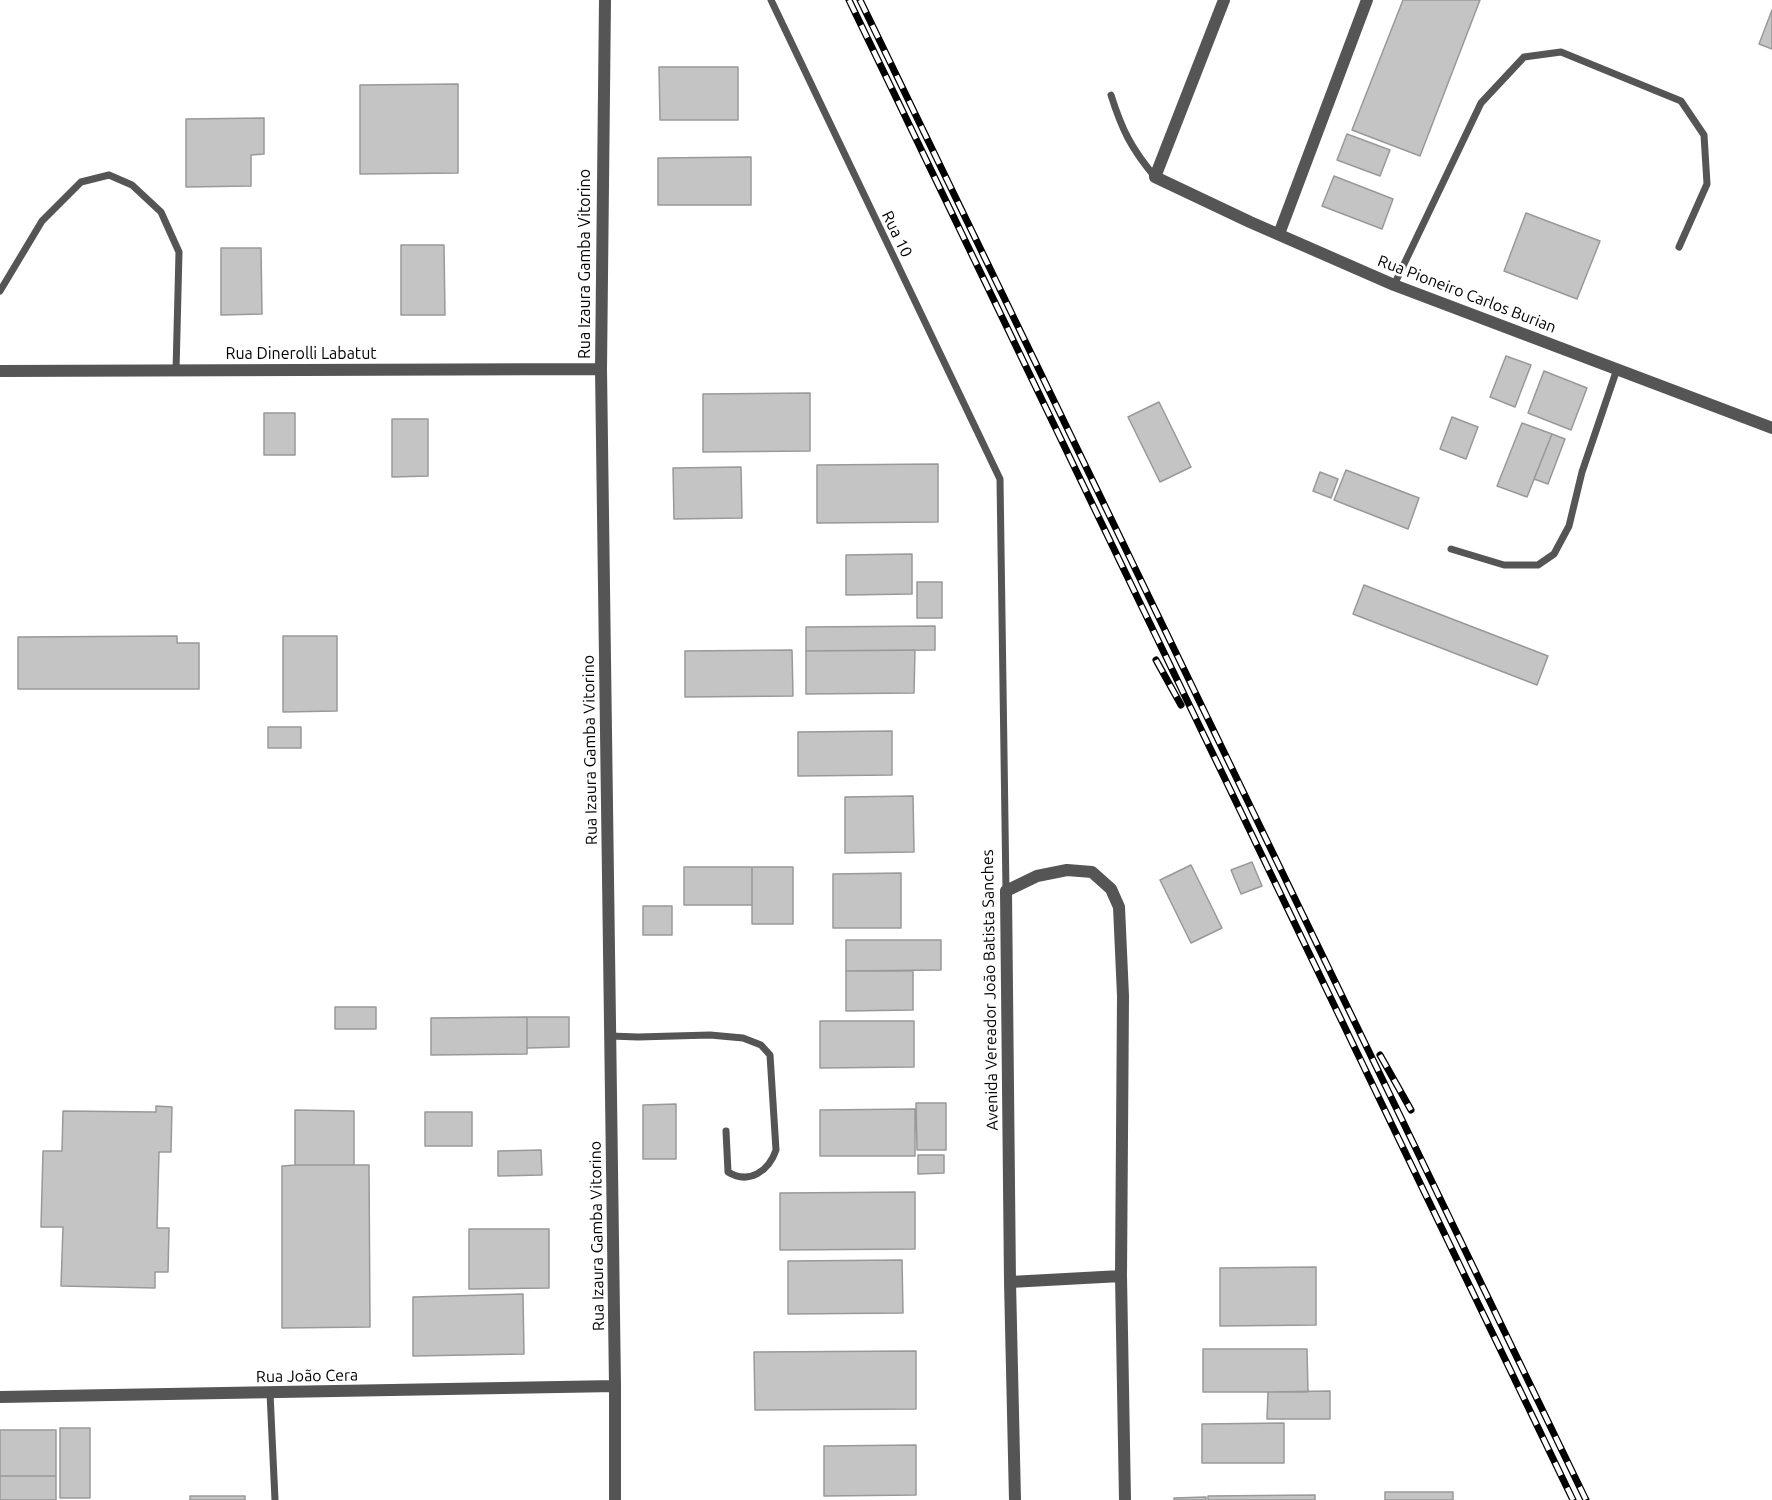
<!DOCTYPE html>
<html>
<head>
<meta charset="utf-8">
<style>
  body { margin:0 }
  canvas { display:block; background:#fff }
</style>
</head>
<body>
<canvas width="1772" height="1500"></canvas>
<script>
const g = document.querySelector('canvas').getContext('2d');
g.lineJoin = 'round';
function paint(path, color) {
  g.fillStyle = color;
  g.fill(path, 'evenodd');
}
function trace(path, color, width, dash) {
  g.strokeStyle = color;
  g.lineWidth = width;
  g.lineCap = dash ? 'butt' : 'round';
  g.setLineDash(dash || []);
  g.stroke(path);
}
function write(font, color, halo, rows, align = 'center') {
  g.font = font + ' Ubuntu,sans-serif';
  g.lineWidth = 5;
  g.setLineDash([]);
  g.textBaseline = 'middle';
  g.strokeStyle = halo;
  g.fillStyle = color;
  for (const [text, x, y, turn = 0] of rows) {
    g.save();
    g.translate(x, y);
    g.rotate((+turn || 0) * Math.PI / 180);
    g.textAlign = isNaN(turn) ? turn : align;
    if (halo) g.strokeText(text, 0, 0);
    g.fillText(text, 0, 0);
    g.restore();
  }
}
const building = new Path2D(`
  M1403 0H1480L1420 156 1352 130Z
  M1772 10V49L1759 44Z
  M659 67H738V120H660Z
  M458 84V173L360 174V85Z
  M264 118V154L251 155V186L186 187V119Z
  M1347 134 1390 150 1380 176 1337 160Z
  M751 157V205H658V158Z
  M1334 176 1393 199 1382 229 1322 206Z
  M1526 213 1600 241 1577 299 1504 271Z
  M401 245H444L445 315H401Z
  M221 248H261L262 314 221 315Z
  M1506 356 1531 365 1515 407 1490 397Z
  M1544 371 1587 388 1571 430 1528 413Z
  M810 393V451L703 452V394Z
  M1159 402 1191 467 1160 482 1128 417Z
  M264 413H295V455H264Z
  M1452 417 1478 427 1466 459 1440 449Z
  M392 419H428V476L392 477Z
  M1522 423 1552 434 1527 497 1497 486Z
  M1552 434 1565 439 1548 484 1534 479Z
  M938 464V522L817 523V465Z
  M741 467 742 518 674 519 673 468Z
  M1346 470 1419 498 1408 529 1334 500Z
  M1320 472 1338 479 1331 498 1313 491Z
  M912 554V594L846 595V555Z
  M917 582H942V618H917Z
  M1364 585 1548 656 1537 685 1353 614Z
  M935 626V650L806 651V627Z
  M177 636V643H199V689H18V637Z
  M283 636H337V711L283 712Z
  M792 650 793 696 685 697V651Z
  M915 650 914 693 806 694V651Z
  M268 727H301V748H268Z
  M892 731V775L798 776V732Z
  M913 796 914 852 845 853V797Z
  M1252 862 1262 886 1241 894 1231 870Z
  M1191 865 1222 928 1191 943 1160 880Z
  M684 867H752V905H684Z
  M752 867H793V924H752Z
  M901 873V928H833V874Z
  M643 906H672V935H643Z
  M846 940H941V970L846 971Z
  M846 971H913V1010L846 1011Z
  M335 1007H376V1029H335Z
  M527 1017H569V1047L527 1048Z
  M527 1017V1054L431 1055V1018Z
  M820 1021H914V1067L820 1068Z
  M916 1103H946V1150H917Z
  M676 1104V1159H643V1105Z
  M156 1106 172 1107 171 1152H159L157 1228H169L168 1272H155V1288L61 1286 63 1227H41L43 1151H62L63 1111 156 1112Z
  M915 1109V1156H820V1110Z
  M295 1110 354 1111V1165H295Z
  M425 1112H472V1146H425Z
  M541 1150 542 1175 498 1176V1151Z
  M918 1155H944V1173L918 1174Z
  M295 1165H369L370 1327 282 1328V1166Z
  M915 1192V1249L780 1250V1193Z
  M469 1229H549V1288L469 1289Z
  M902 1260 903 1313 788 1314V1261Z
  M1316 1267V1325L1220 1326V1268Z
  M523 1294 524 1354 413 1356V1297Z
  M1203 1349H1307L1308 1392H1203Z
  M916 1351V1409L755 1410 754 1352Z
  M1330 1391V1419H1267L1268 1392Z
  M1284 1423V1463H1202V1424Z
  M60 1428H90V1498H60Z
  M0 1430H56V1476H0Z
  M916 1445V1495L824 1496V1446Z
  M0 1476H56V1500H0Z
  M1385 1492H1453V1500H1385Z
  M1315 1495V1500H1208V1496Z
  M190 1496H245V1500H190Z
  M1206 1497V1500H1174V1498Z`);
const service = new Path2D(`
  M771 0 1000 479 1006 891
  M1111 95C1122 130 1131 148 1155 177
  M1394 285 1481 103 1524 57 1561 52 1681 101 1704 135 1707 184 1679 247
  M0 291 42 221 81 182 109 175 132 185 161 212 179 252 176 371
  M1451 549 1504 565H1538L1554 554 1569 526 1582 472 1617 369
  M610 1036 638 1037 710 1035 743 1038 761 1045 770 1055 776 1150C769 1171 749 1185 728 1172L726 1131
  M270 1393 275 1500`);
const minor = new Path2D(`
  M605 0 601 369 615 1386V1500
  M1224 0 1155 177 1250 222 1394 285 1772 428
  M1279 234 1367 0
  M0 371 601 369
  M0 1397 615 1386`);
const tertiary = new Path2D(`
  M1010 1282 1121 1276
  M1015 1500 1010 1282 1006 891 1037 876 1067 870 1092 872 1111 889 1119 907 1123 996 1121 1276 1125 1500`);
const rail = new Path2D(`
  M849 0 1573 1500
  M860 0 1586 1500
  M1156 660 1181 705
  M1380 1055 1411 1110`);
const streetNames = [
  ["Rua 10",897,234,64],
  ["Rua Izaura Gamba Vitorino",585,264,-90],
  ["Rua Pioneiro Carlos Burian",1467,294,21],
  ["Rua Dinerolli Labatut",301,354],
  ["Rua Izaura Gamba Vitorino",590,750,-91],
  ["Avenida Vereador João Batista Sanches",990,990,-91],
  ["Rua Izaura Gamba Vitorino",597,1236,-91],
  ["Rua João Cera",307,1376,-1]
];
paint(building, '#c4c4c4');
trace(building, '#999', 1.5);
trace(service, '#555', 7);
trace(minor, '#555', 12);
trace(tertiary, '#555', 12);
trace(rail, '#000', 7);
trace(rail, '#fff', 4.5, [14]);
write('16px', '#000', '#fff', streetNames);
</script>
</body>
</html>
